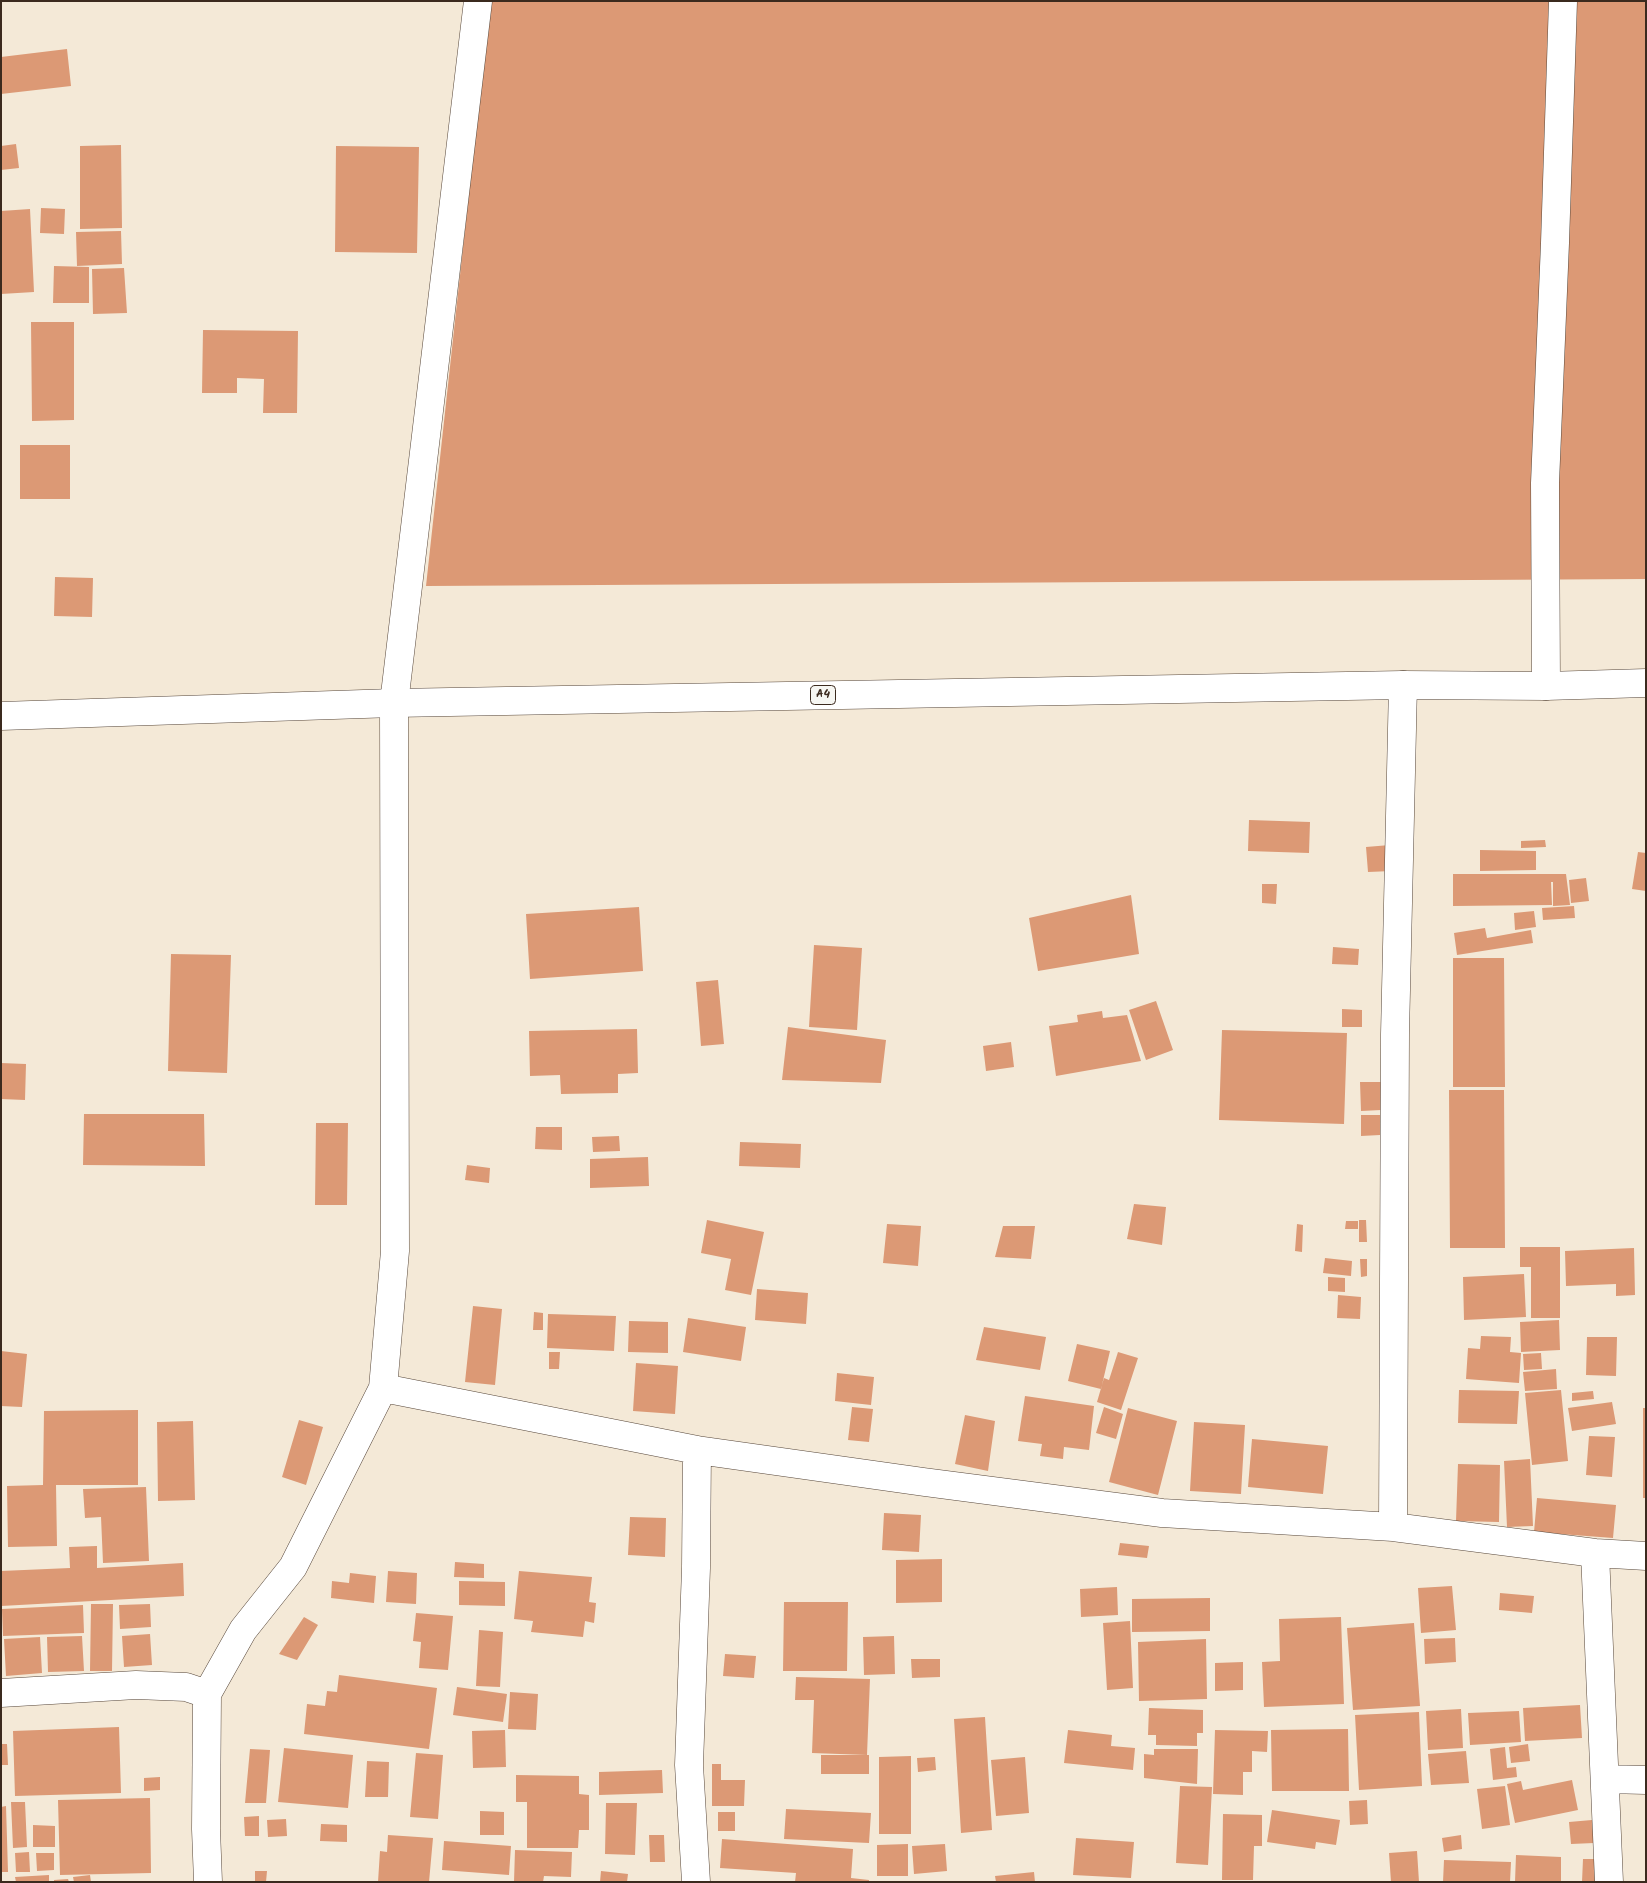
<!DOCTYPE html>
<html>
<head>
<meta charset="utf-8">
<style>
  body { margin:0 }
  #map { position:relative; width:1647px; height:1883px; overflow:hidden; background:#f4e9d7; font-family:Kalam,sans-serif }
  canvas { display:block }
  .frame { position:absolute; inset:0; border:2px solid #3b2a1e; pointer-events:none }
</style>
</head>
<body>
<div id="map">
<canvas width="1647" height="1883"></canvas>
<div class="frame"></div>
</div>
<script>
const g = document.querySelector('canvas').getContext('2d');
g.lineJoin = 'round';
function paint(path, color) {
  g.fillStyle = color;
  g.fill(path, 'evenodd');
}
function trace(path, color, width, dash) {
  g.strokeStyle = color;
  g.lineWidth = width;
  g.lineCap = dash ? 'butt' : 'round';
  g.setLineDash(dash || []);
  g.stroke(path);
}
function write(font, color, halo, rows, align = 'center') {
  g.font = font + ' Kalam,sans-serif';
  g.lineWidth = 5;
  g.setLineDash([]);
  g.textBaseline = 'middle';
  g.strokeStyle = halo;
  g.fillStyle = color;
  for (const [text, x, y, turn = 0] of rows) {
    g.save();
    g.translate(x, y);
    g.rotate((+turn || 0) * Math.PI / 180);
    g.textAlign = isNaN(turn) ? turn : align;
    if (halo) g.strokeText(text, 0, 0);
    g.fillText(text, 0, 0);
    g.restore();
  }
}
const building = new Path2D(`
  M490 1H1646V579L426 586Z
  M67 49 71 86 1 94V57Z
  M16 144 19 168 1 170V146Z
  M121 145 122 228 80 229V146Z
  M336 146 419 147 417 253 335 252Z
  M41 208 65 209 64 234 40 233Z
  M30 209 34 292 1 294V211Z
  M121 231 122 264 77 266 76 232Z
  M54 266 89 267V303H53Z
  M124 268 127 313 93 314 92 269Z
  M31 322H74V420L32 421Z
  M203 330 298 331 297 413H263L264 379 237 378V393H202Z
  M20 445H70V499H20Z
  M55 577 93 578 92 617 54 616Z
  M1249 820 1310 822 1309 853 1248 851Z
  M1545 840 1546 847 1521 848V841Z
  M1390 845 1392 871 1368 872 1366 847Z
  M1480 850 1536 851V870L1480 871Z
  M1638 852 1646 853V891L1632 889Z
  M1453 874H1566L1570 905 1553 906V882H1551L1552 905 1453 906Z
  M1586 878 1589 901 1571 903 1569 880Z
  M1262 884H1277L1276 904 1262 903Z
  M1131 895 1139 954 1038 971 1029 918Z
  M1574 906 1575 918 1543 920 1542 908Z
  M639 907 643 971 530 979 526 914Z
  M1534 911 1536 927 1515 930 1514 913Z
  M1485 928 1487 938 1531 930 1533 943 1457 955 1454 933Z
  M814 945 862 948 857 1030 809 1027Z
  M1333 947 1359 949 1358 965 1332 964Z
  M171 954 231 955 227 1073 168 1071Z
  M1453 958H1504L1505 1087H1453Z
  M718 980 724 1044 701 1046 696 982Z
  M1156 1001 1173 1050 1146 1060 1129 1010Z
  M1342 1009 1362 1010V1027H1342Z
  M1102 1011 1103 1018 1127 1015 1141 1061 1056 1076 1049 1026 1078 1022 1077 1015Z
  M788 1027 886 1040 881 1083 782 1080Z
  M637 1029 638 1073 618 1074V1093L561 1094 560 1075 530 1076 529 1031Z
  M1222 1030 1347 1033 1344 1124 1219 1120Z
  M1011 1042 1014 1067 986 1071 983 1046Z
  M1 1063 26 1064 25 1100 1 1099Z
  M1360 1082H1381V1110L1361 1111Z
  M1449 1090H1504L1505 1248H1450Z
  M84 1114H204L205 1166 83 1165Z
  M1361 1115H1380V1135L1361 1136Z
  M316 1123H348L347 1205H315Z
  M536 1127H562V1150L535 1149Z
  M619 1136 620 1151 593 1152 592 1137Z
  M740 1142 801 1144 800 1168 739 1166Z
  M648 1157 649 1186 590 1188V1159Z
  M467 1165 490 1168 489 1183 465 1180Z
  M1134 1204 1166 1207 1162 1245 1127 1239Z
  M707 1220 764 1232 751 1295 725 1290 731 1259 701 1253Z
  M1359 1220H1366L1367 1242H1359Z
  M1346 1221H1358V1229H1345Z
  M887 1224 921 1226 918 1266 883 1263Z
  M1297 1224 1303 1225 1302 1252 1295 1251Z
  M1003 1226H1035L1031 1259 995 1257Z
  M1520 1247H1560V1318H1531V1267H1520Z
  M1634 1248 1635 1295 1616 1296V1284L1566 1286 1565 1251Z
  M1325 1258 1352 1261 1351 1276 1323 1273Z
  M1360 1259H1367V1276L1361 1277Z
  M1524 1274 1526 1317 1464 1320 1463 1277Z
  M1328 1277 1345 1278V1292L1328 1291Z
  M757 1289 808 1293 806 1324 755 1320Z
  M1338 1295 1361 1297 1360 1319 1337 1318Z
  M473 1306 502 1309 495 1385 465 1382Z
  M534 1312 543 1313V1330H533Z
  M548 1314 616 1316 614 1351 547 1348Z
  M688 1318 746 1327 741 1361 683 1352Z
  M1559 1320 1560 1350 1521 1352 1520 1322Z
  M629 1321 668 1322V1353L628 1352Z
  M984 1327 1046 1337 1040 1370 976 1360Z
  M1481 1336 1511 1337 1510 1352 1521 1353 1519 1383 1466 1379 1468 1348 1480 1349Z
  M1587 1337H1617L1616 1376 1586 1375Z
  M1077 1344 1110 1351 1101 1389 1068 1381Z
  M1 1351 27 1354 22 1407 1 1406Z
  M549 1352H560L559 1369H549Z
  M1118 1352 1138 1358 1121 1410 1097 1402 1104 1378 1109 1380Z
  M1541 1353 1542 1369 1524 1370 1523 1354Z
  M636 1363 678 1366 675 1414 633 1411Z
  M1556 1369 1557 1389 1525 1391 1523 1372Z
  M837 1373 874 1377 871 1405 835 1401Z
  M1459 1390 1519 1391 1517 1424 1458 1423Z
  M1561 1390 1568 1461 1532 1465 1525 1393Z
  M1593 1391 1594 1399 1572 1401V1393Z
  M1025 1396 1094 1406 1089 1450 1064 1447 1063 1459 1040 1456 1042 1444 1018 1441Z
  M1612 1402 1616 1424 1572 1431 1568 1408Z
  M852 1407 873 1409 869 1442 848 1440Z
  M1104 1407 1123 1414 1116 1439 1096 1433Z
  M1128 1408 1177 1421 1158 1495 1109 1482Z
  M1643 1408H1646V1498H1643Z
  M138 1410V1485H56L57 1546 8 1547 7 1486 43 1485 44 1411Z
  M965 1415 995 1421 988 1471 955 1464Z
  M299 1420 323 1427 306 1485 282 1477Z
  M193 1421 195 1500 158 1501 157 1422Z
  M1194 1422 1245 1425 1241 1494 1190 1491Z
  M1589 1436 1615 1437 1612 1477 1586 1475Z
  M1252 1439 1328 1446 1323 1494 1248 1487Z
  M1530 1459 1533 1526 1507 1527 1504 1461Z
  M1458 1464 1500 1465 1499 1522 1456 1521Z
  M146 1487 149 1561 103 1563 101 1517 85 1518 83 1489Z
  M1537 1498 1616 1505 1613 1538 1534 1532Z
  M884 1513 921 1515 919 1552 882 1550Z
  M630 1517 666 1518 665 1557 628 1555Z
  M1120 1543 1149 1546 1147 1558 1118 1555Z
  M97 1546V1568L183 1563 184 1596 1 1606V1571L70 1568 69 1547Z
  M942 1559V1602L896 1603V1560Z
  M455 1562 484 1564V1578L454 1577Z
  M388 1571 417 1573 416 1604 386 1602Z
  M519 1571 592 1577 589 1602 596 1603 594 1623 585 1621 583 1637 531 1632 533 1621 514 1619Z
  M350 1573 376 1576 374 1603 331 1598 332 1581 349 1583Z
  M459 1581 505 1582V1606L459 1605Z
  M1452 1586 1456 1630 1421 1633 1418 1588Z
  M1117 1587 1118 1615 1081 1617 1080 1589Z
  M1500 1593 1534 1596 1532 1613 1499 1610Z
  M1210 1598V1631L1132 1632V1599Z
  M784 1602H848L847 1671H783Z
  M91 1604H113L112 1671H90Z
  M150 1604 151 1627 120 1629 119 1605Z
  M83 1605 84 1633 3 1636 2 1609Z
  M416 1613 453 1616 448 1670 419 1668 421 1642 413 1641Z
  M304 1617 318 1625 297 1660 279 1654Z
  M1341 1617 1344 1704 1264 1707 1262 1662 1280 1661 1279 1619Z
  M1130 1621 1133 1688 1107 1690 1103 1623Z
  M1414 1623 1420 1706 1353 1710 1347 1628Z
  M479 1630 503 1632 500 1687 476 1686Z
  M150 1634 152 1665 124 1667 122 1636Z
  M82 1636 84 1671 48 1672 47 1637Z
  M894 1636 895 1674 864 1675 863 1637Z
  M40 1637 42 1673 6 1676 4 1639Z
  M1455 1638 1456 1662 1425 1664 1424 1639Z
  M1206 1639 1207 1699 1139 1701 1138 1642Z
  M725 1654 756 1656 754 1678 723 1676Z
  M911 1659H940V1677L912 1678Z
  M1243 1662V1690L1215 1691V1663Z
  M339 1675 437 1688 429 1749 304 1734 307 1704 325 1706 327 1691 337 1692Z
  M796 1677 870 1679 867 1755 812 1753 814 1700H795Z
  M457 1687 507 1694 503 1722 453 1715Z
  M510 1692 538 1694 536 1730 508 1729Z
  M1580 1705 1582 1738 1525 1741 1523 1708Z
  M1149 1708 1203 1710V1733H1197V1746L1156 1745V1735H1148Z
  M1461 1709 1463 1748 1428 1750 1426 1711Z
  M1519 1711 1521 1742 1470 1745 1468 1713Z
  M1419 1712 1422 1786 1359 1790 1355 1715Z
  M985 1717 992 1830 961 1833 954 1719Z
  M119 1727 121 1793 15 1796 13 1731Z
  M1348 1729 1349 1791H1272L1271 1730Z
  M505 1730 506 1767 473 1768 472 1731Z
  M1068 1730 1112 1735 1111 1746 1135 1748 1133 1770 1064 1763Z
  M1215 1730 1268 1731 1267 1752 1252 1751V1772H1243V1795L1213 1794Z
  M1 1744H7L8 1765H1Z
  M1528 1744 1530 1761 1511 1763 1509 1747Z
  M1505 1747 1507 1768 1516 1767 1517 1777 1493 1780 1490 1749Z
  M284 1748 353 1755 348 1808 278 1802Z
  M250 1749 270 1750 266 1803H245Z
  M1154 1749H1198L1197 1784 1144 1778V1754L1154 1755Z
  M1466 1751 1469 1783 1431 1785 1428 1754Z
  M416 1753 443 1755 438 1819 410 1817Z
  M821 1755H869V1774H821Z
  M911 1756V1834H879V1757Z
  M935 1757 936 1770 918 1772 917 1758Z
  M1025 1757 1029 1813 996 1816 991 1760Z
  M367 1761 389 1762 388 1797H365Z
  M712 1764H721V1780H745L744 1806H712Z
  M662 1770 663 1793 599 1795V1772Z
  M516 1775 579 1776V1794L589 1795V1830H579L578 1848H527V1802H516Z
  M160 1777V1790L144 1791V1778Z
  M1572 1780 1578 1810 1515 1823 1507 1784 1521 1781 1523 1790Z
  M1180 1786 1212 1787 1208 1865 1176 1863Z
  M1505 1786 1510 1825 1482 1829 1477 1789Z
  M150 1798 151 1873 60 1875 58 1800Z
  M1367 1800 1368 1824 1350 1825 1349 1801Z
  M11 1802H25L27 1847 13 1848Z
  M606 1803H637L635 1855 605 1854Z
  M6 1806 8 1872H1V1807Z
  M786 1809 871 1813 869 1843 784 1839Z
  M1272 1810 1340 1820 1336 1845 1316 1842 1315 1849 1267 1842Z
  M480 1811 504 1812V1835H480Z
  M718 1812H735V1831H718Z
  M1223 1814 1262 1815V1846H1254L1253 1880H1222Z
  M259 1816V1836H245L244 1817Z
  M286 1819 287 1836 268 1837 267 1820Z
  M1592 1820 1594 1843 1571 1844 1569 1822Z
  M321 1824 347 1825V1842L320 1841Z
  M33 1825 55 1826V1847H33Z
  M388 1835 433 1838 429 1882H378L380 1851 387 1852Z
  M649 1835H664L665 1862H650Z
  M1461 1835 1462 1849 1444 1852 1442 1838Z
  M1076 1838 1134 1842 1131 1878 1073 1875Z
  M722 1839 853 1849 851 1878 869 1880V1882H795L796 1873 720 1868Z
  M444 1841 511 1846 509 1875 442 1870Z
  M908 1844V1876H877V1845Z
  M945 1844 947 1871 914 1874 912 1846Z
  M515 1850 572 1852 571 1877 544 1876 543 1882H514Z
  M1417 1851 1419 1882H1391L1389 1853Z
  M29 1852 30 1872H16L15 1853Z
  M36 1853H54V1870L37 1871Z
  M1516 1855 1561 1857V1882H1515Z
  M1583 1859H1599V1882H1582Z
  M1444 1860 1511 1862 1510 1882H1443Z
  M255 1871H267L266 1882H255Z
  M601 1871 628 1874 627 1882H600Z
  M1034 1872 1035 1882H996L995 1876Z
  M49 1875V1882H16L15 1877Z
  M90 1875 91 1882H74L73 1877Z
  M68 1879 69 1882H54V1880Z`);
const minor = new Path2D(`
  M1546 686 1545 483 1555 243 1563 1
  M383 1388 697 1450 924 1482 1162 1513 1393 1527 1595 1553 1646 1556
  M1393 1527 1395 1034 1403 685
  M1595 1553 1609 1882
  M1 1693 136 1685 186 1687 207 1694
  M1606 1779 1646 1780
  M208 1882 206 1829 207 1694 243 1630 293 1567 383 1388 395 1251 394 703 478 1
  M696 1882 689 1765 696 1568 697 1450`);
const highway = new Path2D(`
  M1 716 394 703 1403 685 1546 686 1646 683`);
const shields = [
  [823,695,25]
];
const shieldNames = [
  ["A4",823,695]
];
paint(building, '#dc9975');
trace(minor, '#57473a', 29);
trace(highway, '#57473a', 29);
trace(minor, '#fff', 28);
trace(highway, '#fff', 28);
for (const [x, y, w] of shields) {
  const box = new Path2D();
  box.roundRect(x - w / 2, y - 9.5, w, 19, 4);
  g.fillStyle = '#f6f6f2';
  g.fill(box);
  trace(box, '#3b2a1e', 1);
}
write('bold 12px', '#3b2a1e', null, shieldNames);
</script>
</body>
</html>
